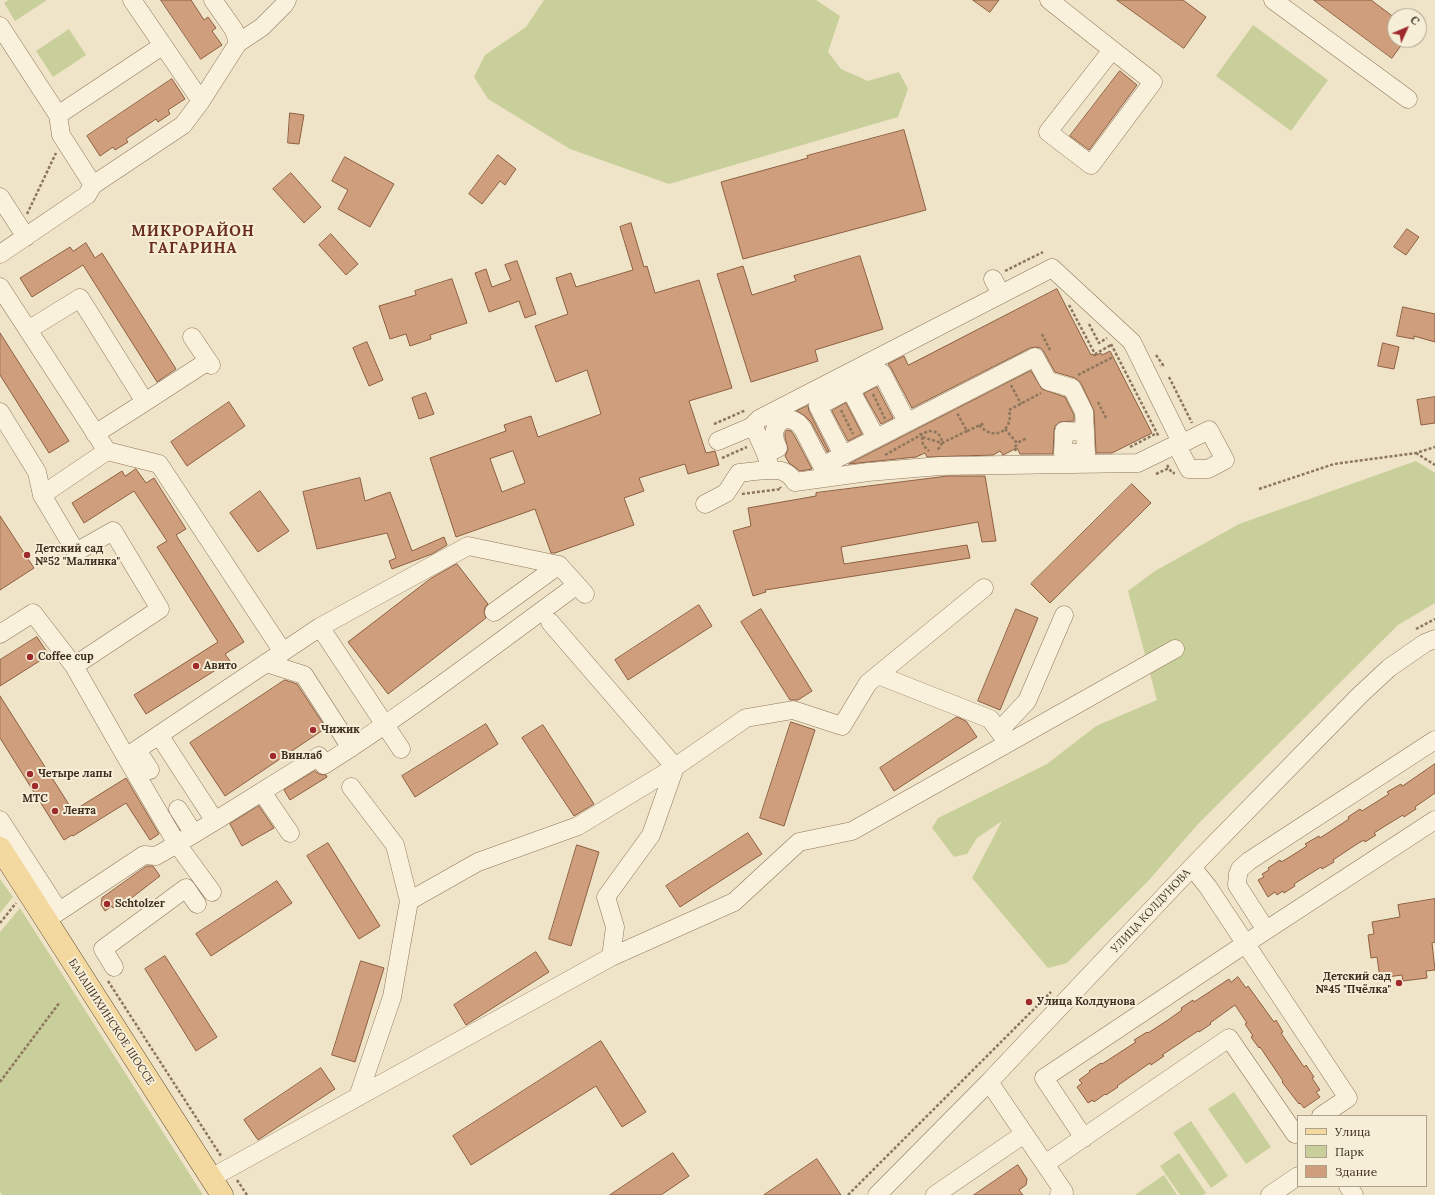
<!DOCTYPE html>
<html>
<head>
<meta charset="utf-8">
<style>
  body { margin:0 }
  #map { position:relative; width:1435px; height:1195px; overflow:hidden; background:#f0e4c8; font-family:Lora,serif }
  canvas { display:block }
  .legend { position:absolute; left:1297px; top:1115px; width:130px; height:72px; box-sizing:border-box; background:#f7eed8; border:1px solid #ada18e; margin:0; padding:5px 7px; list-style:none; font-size:12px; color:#3d2e20 }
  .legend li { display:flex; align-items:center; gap:8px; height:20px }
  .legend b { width:20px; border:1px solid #ada18e }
  .north { position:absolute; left:1387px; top:8px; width:40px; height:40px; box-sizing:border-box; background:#f7eed8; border:1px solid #ada18e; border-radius:50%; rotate:46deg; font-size:11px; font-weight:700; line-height:16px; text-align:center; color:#3d2e20 }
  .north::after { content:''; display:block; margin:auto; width:14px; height:18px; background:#9e2a2b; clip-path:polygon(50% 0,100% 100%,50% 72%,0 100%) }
</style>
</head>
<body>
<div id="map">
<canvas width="1435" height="1195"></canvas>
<ul class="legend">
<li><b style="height:5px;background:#f3d9a0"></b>Улица</li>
<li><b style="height:11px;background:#c9cf9b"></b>Парк</li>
<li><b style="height:11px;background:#cf9f7d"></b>Здание</li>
</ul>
<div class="north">С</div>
</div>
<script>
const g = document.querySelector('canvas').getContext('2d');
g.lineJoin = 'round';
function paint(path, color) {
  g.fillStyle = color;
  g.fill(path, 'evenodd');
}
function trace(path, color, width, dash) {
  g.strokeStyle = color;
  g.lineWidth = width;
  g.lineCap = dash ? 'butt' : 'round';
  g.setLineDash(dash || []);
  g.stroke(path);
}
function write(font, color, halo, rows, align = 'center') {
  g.font = font + ' Lora,serif';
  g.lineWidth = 4;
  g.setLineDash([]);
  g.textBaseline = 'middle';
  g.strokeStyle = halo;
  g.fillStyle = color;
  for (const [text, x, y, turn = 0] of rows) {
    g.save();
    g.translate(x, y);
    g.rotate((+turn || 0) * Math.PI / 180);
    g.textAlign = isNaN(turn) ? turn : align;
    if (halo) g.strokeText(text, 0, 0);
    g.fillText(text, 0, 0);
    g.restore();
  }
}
const green = new Path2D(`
  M8 0H47L15 21 4 3Z
  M544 0H816L840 16 828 52 841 69 868 81 899 72 908 89 898 117 669 184 570 149 488 99 474 77 485 55 526 27Z
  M1253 25 1328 80 1291 131 1216 76Z
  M69 29 86 55 53 77 36 51Z
  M1416 461 1435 473V603L1398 625 1198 824 1150 879 1067 963 1048 968 972 878 1002 821 977 838 967 854 954 857 932 828 938 818 1047 764 1096 726 1157 700 1128 591 1155 571 1239 524Z
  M0 879 13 897 0 913Z
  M20 908 203 1195H2L0 1192V932Z
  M1234 1092 1271 1147 1246 1164 1208 1109Z
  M1191 1121 1228 1176 1211 1188 1173 1133Z
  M1179 1153 1206 1193 1203 1195H1180L1160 1166Z
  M1164 1175 1177 1195H1135Z`);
const building = new Path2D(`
  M161 0H191L204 20 208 17 216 28 212 31 222 45 201 59Z
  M973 0H999L990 12Z
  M1117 0H1183L1206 17 1184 48Z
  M1314 0H1371L1395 18V40H1405L1392 58Z
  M1120 71 1137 85 1089 150 1070 136Z
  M172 79 185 99 168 110 170 114 158 122 156 119 126 139 128 142 115 150 113 147 100 156 87 136Z
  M290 113 304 115 299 144 288 143Z
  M904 130 926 210 743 259 721 182 808 158 807 156Z
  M498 155 516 169 505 185 500 181 482 204 469 194Z
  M345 157 394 184 370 227 338 209 348 190 332 181Z
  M291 173 321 207 304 223 273 189Z
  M631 223 644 267 647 266 655 293 699 280 732 388 689 401 706 453 715 451 719 465 688 474 685 464 639 478 644 491 624 498 634 525 555 553H551L535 509 456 537 430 458 506 431 504 425 531 416 538 437 601 414 587 370 556 382 535 326 568 314 556 278 571 273 576 287 633 270 620 227ZM513 451 525 483 502 492 490 459Z
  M1407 229 1419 237 1406 255 1394 247Z
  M331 234 358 264 346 275 319 245Z
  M86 243 95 258 102 253 176 369 157 382 83 265 32 297 20 278 70 247 73 251Z
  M860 256 883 329 815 350 818 361 751 382 717 274 743 266 752 295 796 281 794 276Z
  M517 261 536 314 525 318 519 301 489 312 475 273 486 269 492 287 511 280 505 265Z
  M452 279 467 323 430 335 431 339 410 346 406 334 390 339 379 306 416 295 415 291Z
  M1057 289 1091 355 1093 354 1094 356 1101 353 1102 355 1110 351 1152 433 1112 453H1096L1094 411 1081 383 1075 378 1055 372 1044 352 1041 348 1036 347 1030 348 912 408 891 368 888 364 904 356 908 365Z
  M1403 307 1435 314V342L1414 336V339L1397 336Z
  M0 333 69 441 49 453 0 375Z
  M367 342 383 380 369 386 353 348Z
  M1383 343 1399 347 1394 369 1378 366Z
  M1031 371 1042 389 1065 397 1074 415V421L1060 422 1055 426 1054 431 1053 454H1020L1017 448 1003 455 1000 451 993 455 927 457 925 453 916 457 849 464Z
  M877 387 893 418 881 424 864 394Z
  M426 393 434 414 419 419 412 398Z
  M1435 397V423L1421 425 1417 400Z
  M229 402 245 426 187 466 171 442Z
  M846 403 862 434 848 441 832 411Z
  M808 406 809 411 829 451 827 452 811 422 805 416 797 411Z
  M787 430 791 431 794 435 812 469 800 471 789 463 785 456 788 449 785 437V433Z
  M136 469 146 483 154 478 186 529 176 535 244 642 225 654 230 661 146 714 134 695 218 642 157 547 167 541 134 491 84 523 72 503 122 471 125 476Z
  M948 476H985L996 541 982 542 978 522 841 547 844 564 967 545 970 558 765 590 766 592 753 596 733 531 751 526 748 508 816 496V493Z
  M360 478 365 501 390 492 412 551 444 537 447 545 432 554 392 569 389 561 396 558 387 533 317 549 303 492Z
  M1132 484 1151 503 1050 603 1031 584Z
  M260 491 289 531 258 552 230 513Z
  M0 516 34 568 0 590Z
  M457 564 488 604 485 607 484 613 486 618 388 694 348 642 430 579Z
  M699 605 712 626 628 680 615 660Z
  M761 609 812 691 798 700H790L741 622Z
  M1016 609 1038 618 1000 710 978 701Z
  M37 637 49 655 0 686V660Z
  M285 680 297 684 326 728 225 796 190 743Z
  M0 696 73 811 126 778 159 834 150 840 126 803 73 836 72 835 64 840 0 738Z
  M957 717 966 721 977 737 894 791 880 768Z
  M791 722 815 730 784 826 760 818Z
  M486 724 498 744 415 797 402 776Z
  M543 725 594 804 574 816 522 738Z
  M1435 764V793L1415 807 1416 809 1404 817 1403 815 1385 826 1374 833 1376 835 1365 842 1364 840 1357 844 1333 860 1334 862 1322 869 1321 867 1294 884 1295 886 1284 893 1283 891 1277 895 1275 892 1268 897 1258 880 1264 877 1262 874 1269 870 1268 868 1280 860 1281 862 1288 858 1307 846 1305 844 1319 836 1320 838 1349 819 1348 817 1360 809 1362 811 1389 794 1387 792 1401 784 1402 786Z
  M315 771 319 774 326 775 327 777 290 800 284 790Z
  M259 806 274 828 242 846 230 824Z
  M748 833 762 854 680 907 666 886Z
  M328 843 380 926 359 939 307 856Z
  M577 845 599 852 571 946 549 939Z
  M147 866H153L160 876 125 903 123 900 113 908 112 906 105 911 101 905 102 898Z
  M277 881 292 903 211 956 196 934Z
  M1435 899V942L1432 943 1435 970 1426 971 1427 978 1403 981 1402 975 1380 978 1377 957 1371 958 1368 935 1374 934 1372 922 1400 917 1398 905Z
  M536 952 549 972 466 1025 454 1005Z
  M165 956 217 1037 196 1051 145 969Z
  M361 961 384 968 355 1062 332 1055Z
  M1238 977 1246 988 1248 986 1274 1022 1276 1020 1283 1032 1281 1033 1304 1067 1306 1065 1314 1077 1312 1078 1320 1090 1316 1092 1320 1097 1304 1108 1300 1103 1299 1104 1282 1082 1283 1081 1260 1047 1259 1048 1251 1037 1253 1036 1245 1024 1247 1023 1235 1005 1210 1023 1211 1024 1199 1032 1198 1031 1162 1055 1164 1056 1151 1065 1150 1063 1117 1086 1118 1087 1106 1095 1105 1094 1094 1102 1093 1100 1088 1103 1077 1087 1082 1083 1079 1080 1090 1072 1089 1071 1101 1063 1102 1064 1136 1042 1134 1040 1147 1032 1148 1033 1168 1020 1182 1010 1181 1008 1193 1000 1194 1002 1229 979 1231 982Z
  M601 1041 646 1112 622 1127 596 1086 471 1165 453 1136Z
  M321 1068 335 1089 258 1140 244 1120Z
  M673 1153 689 1176 661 1195H610Z
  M817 1159 841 1195H764Z
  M1018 1165 1027 1179 1026 1185 1019 1190 1023 1195H974Z`);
const path = new Path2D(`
  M27 214 56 153
  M1005 271 1043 252
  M1069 305 1095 354 1111 345
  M1089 324 1099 343 1107 338
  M1042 334 1050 350
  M1111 344 1159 437
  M1156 355 1163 365 1160 366
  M1078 375 1113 357
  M1169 377 1192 423
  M1011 385 1021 404
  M873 394 885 419
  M1098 402 1106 418
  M841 410 853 434
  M714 424 746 410
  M979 425C994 442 1014 431 1009 410L1041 393
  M1005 429 1017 443 1027 438
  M967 431 985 423
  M920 433 922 437 942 443 967 431 957 413
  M922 437 923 445 929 451
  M1130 447 1157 433
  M1016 451 1014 447 1017 445
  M1416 453 1435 465
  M885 455 928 431C941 430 947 443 936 451
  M722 458 747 447
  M1167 465 1172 473H1175
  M1156 474 1169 468
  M1259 489 1334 464 1416 453 1435 447
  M742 494 781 489 780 487
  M1416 629 1435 619
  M0 923 16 903
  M108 981 221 1156
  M0 1082 60 1002
  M237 1180 247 1195
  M848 1195 1051 992`);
const minor = new Path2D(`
  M132 0 201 101
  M213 0 234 30 238 43
  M1049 0 1153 82 1091 165 1048 132 1112 50
  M1273 0 1408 99
  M0 26 58 115 61 135 93 185
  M58 115 162 46
  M0 197 26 237
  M0 254 87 195 93 185 183 125 201 101 238 43 262 27 284 5 287 0
  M993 279 1001 294
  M0 287 107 451 42 495
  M28 330 80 298 145 402 95 434
  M192 337 211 365
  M850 389 876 438
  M145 402 208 361
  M0 412 37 472 42 495 76 552 113 531 160 609 74 666 126 757 320 627 401 749
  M753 425 766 454 769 465
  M1176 444 1189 469H1208L1225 460 1209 430 1187 441 1181 442
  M107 451 159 464 283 652
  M766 454 778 448C765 424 789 408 803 429L822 466 1035 357 1048 381 1072 388 1084 412 1086 453H1063L1064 431 1085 432
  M843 455 818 406 882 373 907 422
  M705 504 726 493 739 473C750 472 777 467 786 473 790 475 793 479 795 482L868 472 940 466 1138 463 1181 442 1132 342 1052 268 759 419 751 427 718 441
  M494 612 559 565
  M320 627 468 546 559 565 585 594
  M0 634 33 613 74 666
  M266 663 304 675 351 748
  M878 675 990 719 1008 743
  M999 731 1027 701 1064 615
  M159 735 215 821
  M137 750 150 770
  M126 757 177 844 215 821 319 756 324 765C411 710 493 646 577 585
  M351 787 395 845 409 901 478 862 578 826 675 767 550 622
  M262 792 290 833
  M178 809 194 834
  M0 820 59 911
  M1192 867 1208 887 1348 1098 1321 1116
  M46 920 144 855 156 856 177 844 212 892
  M1266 930 1237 885 1238 874 1240 869 1249 861 1435 740
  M611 957 615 927 606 897 651 835 675 767 746 718 793 710 842 726 868 683 984 588
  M114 967 103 949 186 888 197 904
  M989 1082 1064 1192 1059 1195
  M358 1097 392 997 409 901
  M1084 1138 1044 1078 1245 944 1435 820
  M1045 1164 1229 1038 1295 1134 1298 1132
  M211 1178 611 957 734 902 799 842 852 831 1175 649
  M1348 1186 1354 1195
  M877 1195 989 1082 1192 867 1360 695 1389 668 1425 643 1435 639
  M935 1195 1024 1134
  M1270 1195 1298 1176`);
const major = new Path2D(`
  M0 848 222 1195`);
const markers = [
  [27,555,4,"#9e2a2b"],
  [30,657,4,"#9e2a2b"],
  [196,666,4,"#9e2a2b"],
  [313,730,4,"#9e2a2b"],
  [273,756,4,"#9e2a2b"],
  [30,774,4,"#9e2a2b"],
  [35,786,4,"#9e2a2b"],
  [55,811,4,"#9e2a2b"],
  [107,904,4,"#9e2a2b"],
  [1399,983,4,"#9e2a2b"],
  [1029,1002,4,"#9e2a2b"]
];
const poiNames = [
  ["Детский сад",35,549],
  ["№52 \"Малинка\"",35,562],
  ["Coffee cup",38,657],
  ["Авито",204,666],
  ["Чижик",321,730],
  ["Винлаб",281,756],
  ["Четыре лапы",38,774],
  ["МТС",35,799,"center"],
  ["Лента",63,811],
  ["Schtolzer",115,904],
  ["Детский сад",1391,977,"right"],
  ["№45 \"Пчёлка\"",1391,990,"right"],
  ["Улица Колдунова",1037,1002]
];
const streetNames = [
  ["УЛИЦА КОЛДУНОВА",1151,911,-47],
  ["БАЛАШИХИНСКОЕ ШОССЕ",111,1022,57]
];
const districtNames = [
  ["МИКРОРАЙОН",193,232],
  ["ГАГАРИНА",193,249]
];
paint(green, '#c9cf9b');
paint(building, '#cf9f7d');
trace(building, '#8d5f41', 1);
trace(minor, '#8d765c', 19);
trace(major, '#5b4430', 23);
trace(path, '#8d765c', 2.5, [3, 2]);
trace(minor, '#faf1dc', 18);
trace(major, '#f3d9a0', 22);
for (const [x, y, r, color] of markers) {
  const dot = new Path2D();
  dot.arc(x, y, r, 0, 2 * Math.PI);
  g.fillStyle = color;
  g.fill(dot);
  trace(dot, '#f7eed8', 1.5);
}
write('bold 11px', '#3d2e20', '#f7eed8', poiNames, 'left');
write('11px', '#3d2e20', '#f7eed8', streetNames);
g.letterSpacing = '1px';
write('bold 15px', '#6b2e1e', '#f7eed8', districtNames);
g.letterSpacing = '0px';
</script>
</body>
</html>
